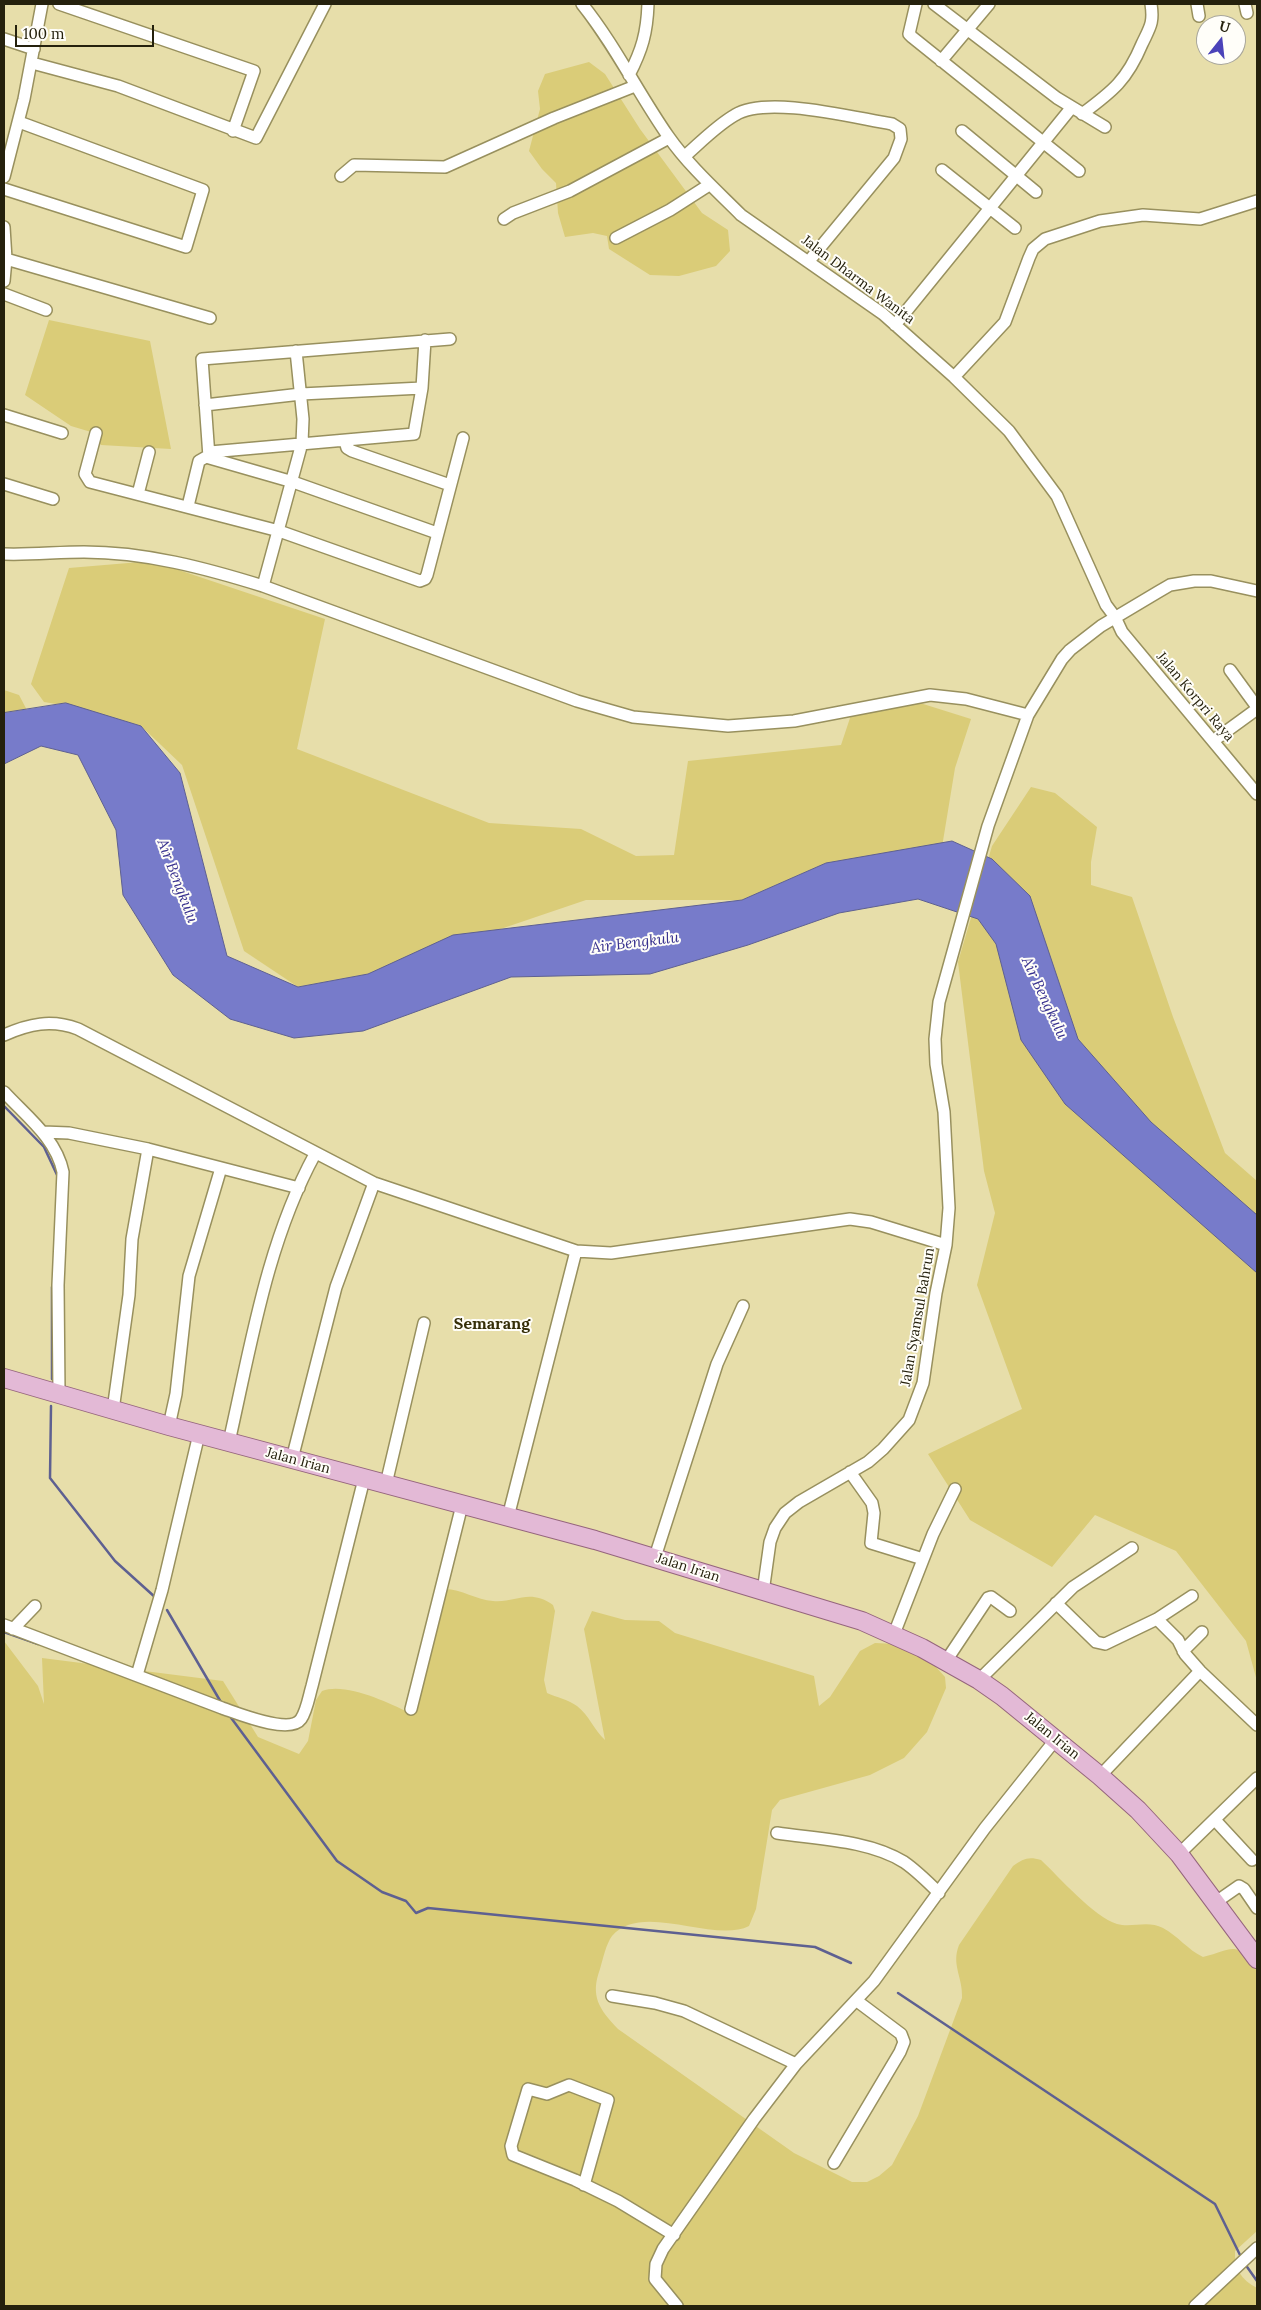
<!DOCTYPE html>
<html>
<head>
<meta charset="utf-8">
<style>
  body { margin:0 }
  #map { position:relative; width:1261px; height:2310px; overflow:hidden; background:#e7deaa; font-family:Lora,serif }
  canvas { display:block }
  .frame { position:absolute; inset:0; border:5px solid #25210d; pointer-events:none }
  .north { position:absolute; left:1196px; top:15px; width:50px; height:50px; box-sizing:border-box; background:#fffef9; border:1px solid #a8a69b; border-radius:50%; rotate:16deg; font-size:14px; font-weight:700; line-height:20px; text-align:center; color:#25210d }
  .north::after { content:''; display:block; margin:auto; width:18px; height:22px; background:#4b43b9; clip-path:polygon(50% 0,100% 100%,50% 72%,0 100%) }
  .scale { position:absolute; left:15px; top:25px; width:139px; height:22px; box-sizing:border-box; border:2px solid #25210d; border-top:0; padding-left:6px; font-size:15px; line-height:18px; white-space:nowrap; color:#25210d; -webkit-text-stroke:4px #fffef9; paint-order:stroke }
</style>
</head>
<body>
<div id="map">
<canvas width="1261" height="2310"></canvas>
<div class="frame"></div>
<div class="north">U</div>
<div class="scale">100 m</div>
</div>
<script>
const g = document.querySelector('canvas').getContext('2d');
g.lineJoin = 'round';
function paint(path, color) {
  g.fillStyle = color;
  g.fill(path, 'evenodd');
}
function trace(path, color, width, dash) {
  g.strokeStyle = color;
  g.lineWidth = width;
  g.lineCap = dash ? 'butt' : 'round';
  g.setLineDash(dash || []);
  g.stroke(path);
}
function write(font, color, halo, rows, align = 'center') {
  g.font = font + ' Lora,serif';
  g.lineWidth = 4;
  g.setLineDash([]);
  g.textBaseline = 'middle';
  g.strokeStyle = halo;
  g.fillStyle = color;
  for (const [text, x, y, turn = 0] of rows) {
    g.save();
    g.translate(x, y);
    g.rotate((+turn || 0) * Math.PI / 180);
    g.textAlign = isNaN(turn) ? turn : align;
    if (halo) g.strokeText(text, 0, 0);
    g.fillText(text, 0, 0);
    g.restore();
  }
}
const green = new Path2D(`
  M589 62 605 74 640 129 702 213 728 230 730 251 716 266 679 276 650 275 609 249 607 236 593 233 565 237 558 213 556 183 542 169 529 151 540 109 538 91 545 74Z
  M49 320 150 341 171 449 101 445 91 432 71 426 25 395Z
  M152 561 325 619 297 749 489 823 581 829 636 856 674 855 688 761 841 745 851 715 920 703 971 719 955 768 942 847 909 848 877 871 826 863 742 900H586L368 974 298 987 244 951 182 765 141 726 74 707 44 702 31 684 69 568Z
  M4 690 19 695 29 714 4 718Z
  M1031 787 1055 793 1097 827 1091 862V885L1132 897 1173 1017 1225 1153 1257 1181V1681L1246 1641 1176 1551 1095 1515 1052 1567 970 1520 928 1454 1022 1409 977 1285 995 1213 984 1171 958 962 992 846Z
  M443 1589C460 1588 476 1600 493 1601 516 1603 529 1588 553 1605L555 1611 544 1680 547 1693C556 1697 569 1700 577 1706 589 1715 594 1730 605 1740L584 1629 592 1611 625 1620 659 1621 675 1633 814 1676 819 1706 830 1697 860 1651 875 1643 896 1644 935 1666 945 1677 946 1688 927 1732 904 1758 870 1775 780 1800 772 1810 756 1909 749 1926C714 1944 642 1901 612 1936 606 1944 603 1959 600 1969 590 1996 599 2009 618 2029L794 2153 852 2182H867L879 2176 892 2165 918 2116 962 1998C963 1977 951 1965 959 1945L1013 1866C1023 1859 1028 1856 1041 1860 1059 1877 1094 1917 1117 1924 1132 1928 1148 1920 1163 1928 1178 1936 1188 1950 1203 1957 1235 1949 1235 1939 1257 1971V2231L1235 2251C1234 2268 1241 2280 1257 2288V2306H4V1641L38 1686 44 1704 42 1658 223 1681 258 1737 299 1754 308 1741 316 1700 322 1691C345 1682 387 1702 408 1712L416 1711Z`);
const water = new Path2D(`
  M66 703 141 726 180 773 227 956 298 987 368 974 453 935 742 900 826 863 952 841 992 859 1030 896 1078 1039 1151 1122 1257 1215V1273L1065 1104 1021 1040 996 944 978 919 918 899 839 913 748 945 650 974 511 977 363 1031 294 1038 230 1019 173 975 123 895 116 830 78 755 41 746 4 764V713Z`);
const stream = new Path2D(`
  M4 1106 44 1147 58 1177
  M52 1379V1287
  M51 1406 50 1478 115 1561 156 1598
  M167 1610 222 1704
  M4 1632 38 1644
  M229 1715 337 1861 382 1892 406 1901 416 1913 428 1908 815 1947 851 1963
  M898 1993 1215 2204 1241 2257
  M1245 2264 1257 2281`);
const minor = new Path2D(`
  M59 4 254 71 233 131
  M582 4C615 45 638 93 668 136 689 166 716 190 741 215L883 314 954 377 1009 431 1057 496 1106 605 1115 617 1122 632 1257 794
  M916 4 909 34 912 37 1079 171
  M934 4 1057 98 1105 127
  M1197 4 1199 16
  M1245 4 1247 13
  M4 39 34 49
  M941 61 989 4
  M32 63 118 86 256 138 325 4
  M629 75C642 50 647 33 648 4
  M1082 114C1113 91 1127 80 1142 44 1150 27 1154 23 1151 4
  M962 131 1036 192
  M685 156C701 142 716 126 735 115 767 95 854 118 892 124L900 129 901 139 894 158 809 261
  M942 170 1015 228
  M341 176 354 165 445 167 554 118 635 86
  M4 177 24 99 42 4
  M4 189 186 247 203 190 19 122
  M504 219 513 213 570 191 669 138
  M4 227 6 259 4 281
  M616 238 670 210 709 185
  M6 259 210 318
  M4 294 46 310
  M895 325 1072 107
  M954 377 1005 322 1029 258 1033 249 1045 239 1100 221 1143 215 1200 219 1257 201
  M205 405 301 394 422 388
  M4 415 62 433
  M96 433 85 474 90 482 279 531 420 581 425 579 427 575 463 438
  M345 441 347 448 352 451 450 485
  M210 452 414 434 422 388 425 340
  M209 457 202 359 450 339
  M4 484 53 499
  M138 494 149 452
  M188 506 199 461 206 457 293 482 437 533
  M4 554C31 555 57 552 84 552 145 552 205 568 263 586L577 701 633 717 728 726 794 721 930 695 966 699 1028 715
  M263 586 302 443 303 419 296 351
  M1230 670 1257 707
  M1213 741 1257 709
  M4 1035C29 1024 51 1019 78 1029L374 1183 576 1251 611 1253 850 1219 871 1222 946 1245
  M4 1092C26 1116 56 1138 63 1172L58 1285 59 1393
  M43 1132 69 1133 148 1149 299 1188
  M113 1410 129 1295 132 1239 148 1149
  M169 1426 176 1394 189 1276 221 1168
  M229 1442C251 1345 267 1242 315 1154
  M292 1459 336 1287 374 1183
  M850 1472 872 1503 874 1513 871 1543 923 1559
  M386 1484 424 1323
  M508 1517 576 1251
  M655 1557 717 1364 743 1306
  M763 1592 770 1542 775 1528 785 1513 799 1502 868 1462 883 1449 909 1420 923 1383 936 1293 946 1245 949 1208 944 1112 936 1064 935 1039 939 1002 988 826 1028 715 1062 659 1070 650 1101 626 1158 592 1170 585 1194 581H1211L1257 591
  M1056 1603 1096 1642 1105 1644 1157 1619 1192 1596
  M1157 1619 1178 1640 1185 1654 1200 1671 1257 1725
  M4 1625 222 1708C237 1713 290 1735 301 1719 307 1710 309 1696 312 1686L364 1479
  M13 1629 35 1606
  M894 1634 933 1534 955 1489
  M1183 1651 1202 1632
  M946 1661 988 1598 991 1597 1010 1611
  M137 1675 162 1590 199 1434
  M979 1680 1073 1587 1132 1548
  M411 1709 462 1505
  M1100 1776 1200 1671
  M1215 1820 1252 1860
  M777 1833C817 1839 869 1840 904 1862 917 1871 928 1882 939 1893
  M1179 1854 1257 1778
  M1216 1902 1239 1886 1244 1889 1257 1908
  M612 1996 655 2003 684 2011 796 2064
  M834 2163 900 2052 904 2042 901 2034 857 2001
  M584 2185 608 2100 569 2085 547 2094 528 2089 511 2146 513 2155 575 2180 618 2201 674 2235
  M677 2306 655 2279 656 2264 663 2249 754 2119 796 2064 874 1981 985 1828 1056 1739
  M1195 2306 1257 2248`);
const primary = new Path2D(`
  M4 1378 169 1426 595 1540 862 1621 922 1648 979 1680 1002 1696 1100 1776 1138 1810 1179 1854 1257 1959`);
const streetNames = [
  ["Jalan Dharma Wanita",858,280,37],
  ["Jalan Korpri Raya",1195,697,50],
  ["Jalan Syamsul Bahrun",918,1317,-80],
  ["Jalan Irian",298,1461,15],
  ["Jalan Irian",688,1568,18],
  ["Jalan Irian",1052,1736,39]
];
const waterNames = [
  ["Air Bengkulu",177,881,69],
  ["Air Bengkulu",635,943,-7],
  ["Air Bengkulu",1044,998,65]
];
const quarterNames = [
  ["Semarang",492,1324]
];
paint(green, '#dacc78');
paint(water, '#777bca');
trace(water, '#5e6091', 1);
trace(stream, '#5e6091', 2.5);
trace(minor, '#98905e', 14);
trace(primary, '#95657d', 20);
trace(minor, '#fff', 11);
trace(primary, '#e3b9d6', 18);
write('14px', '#25210d', '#fffef9', streetNames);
write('italic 15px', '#38318f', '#fffef9', waterNames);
write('bold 16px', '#362f09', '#fffef9', quarterNames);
</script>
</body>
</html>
